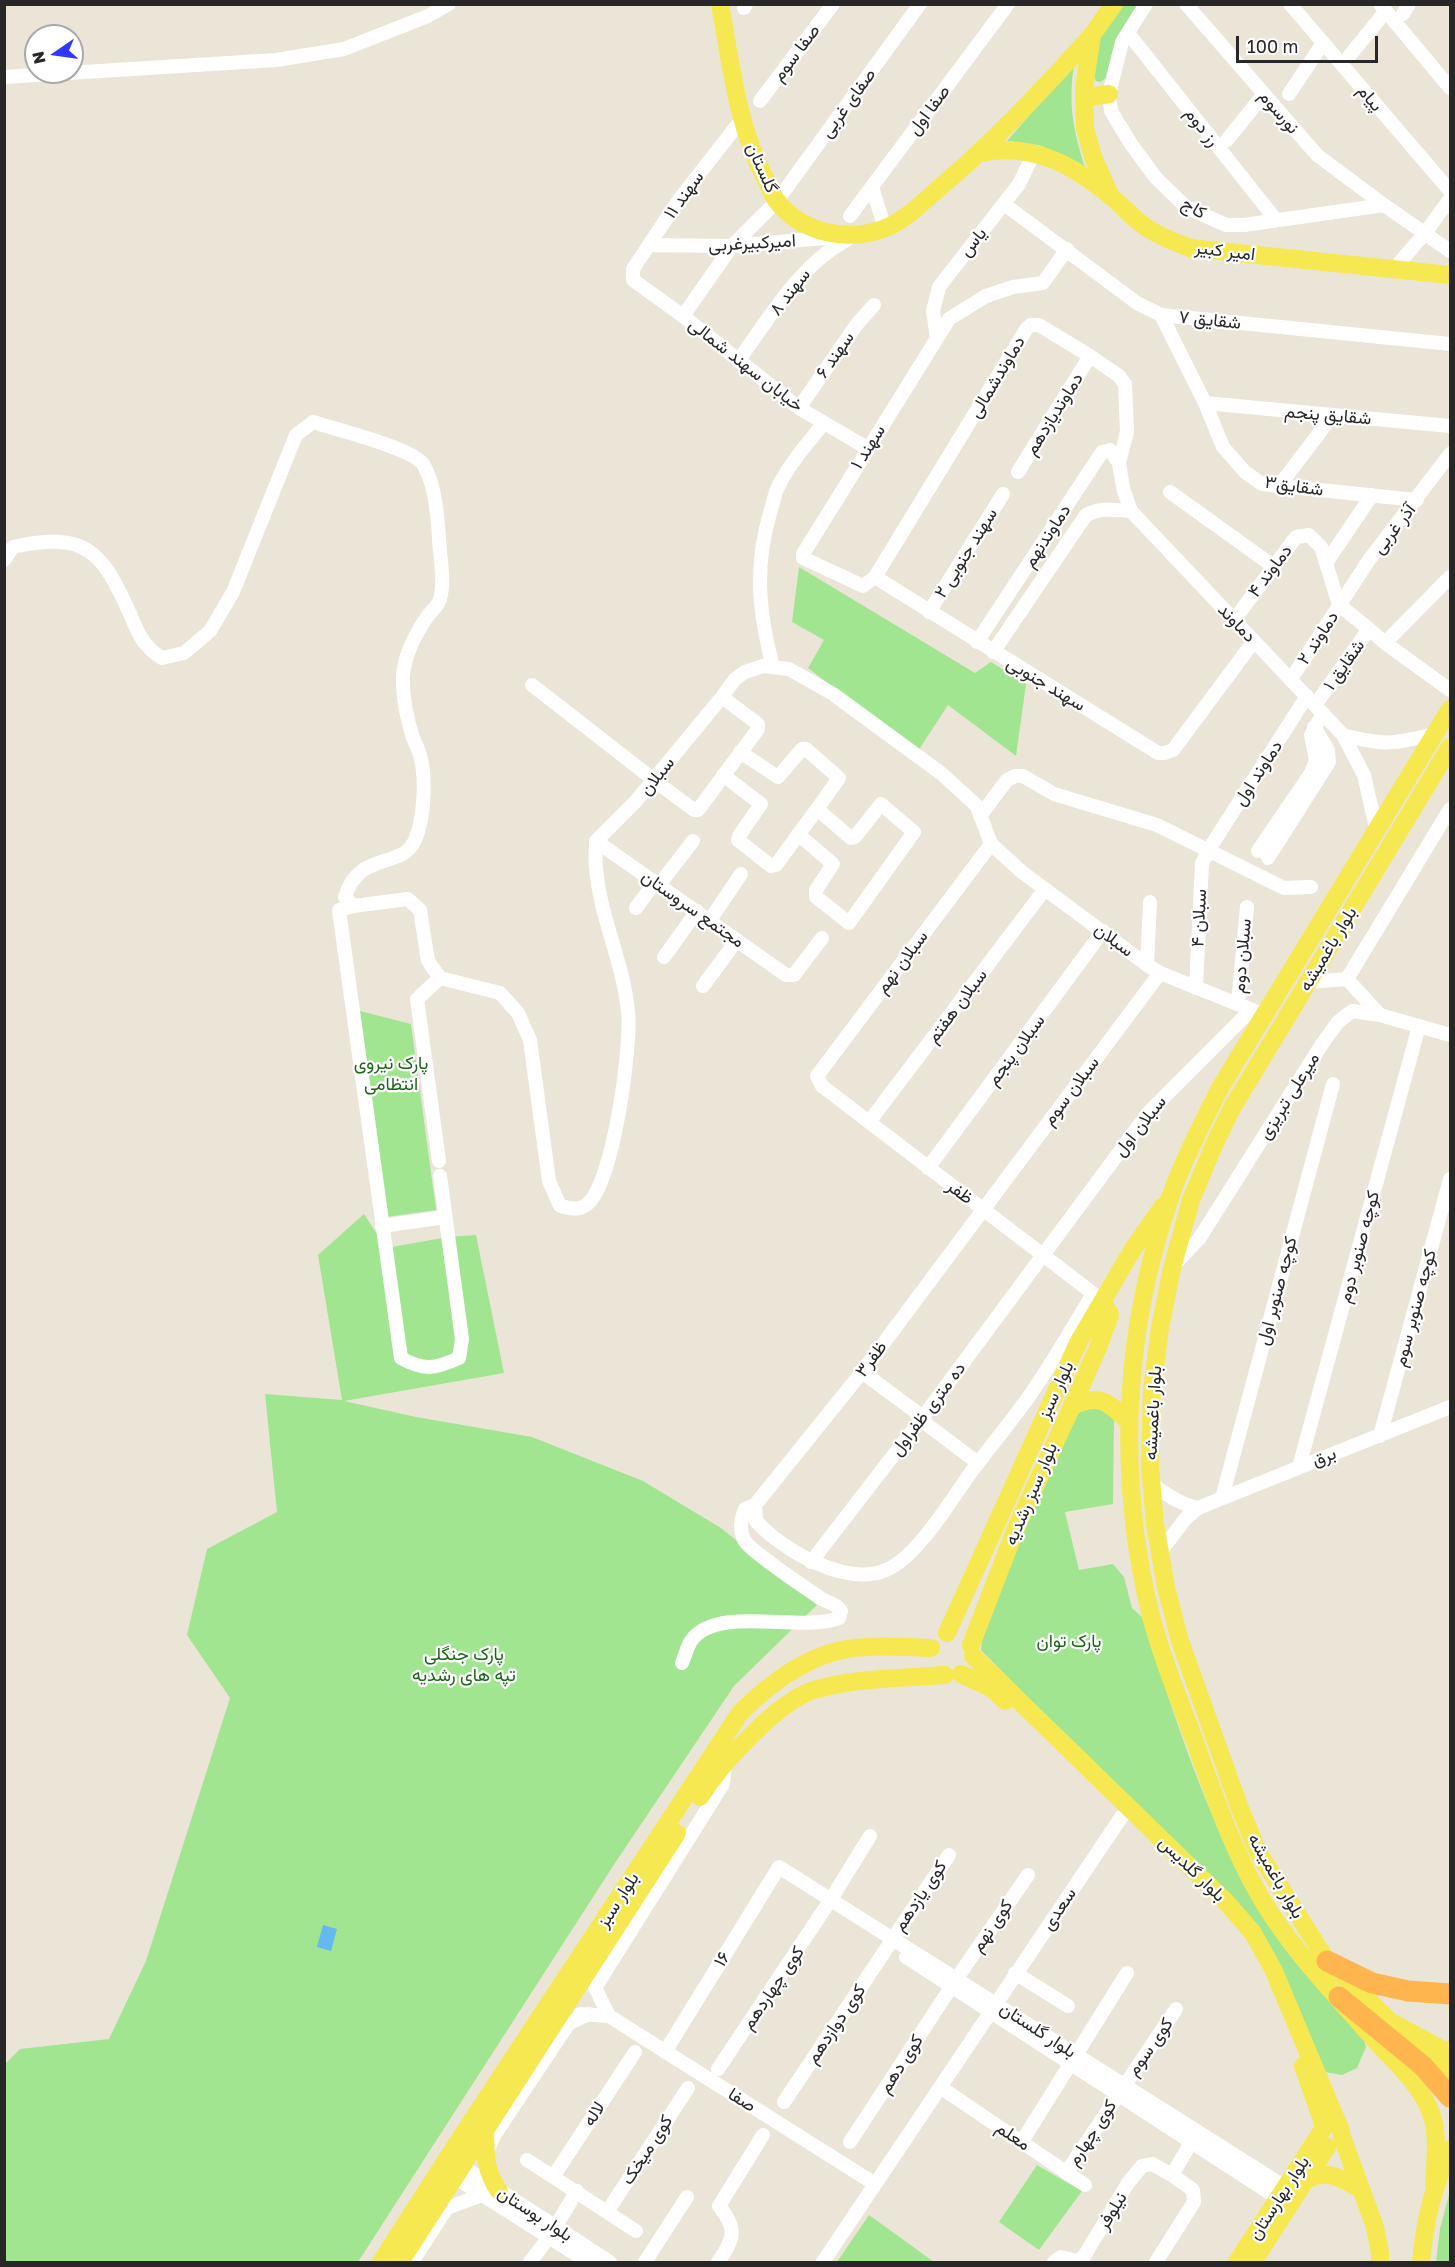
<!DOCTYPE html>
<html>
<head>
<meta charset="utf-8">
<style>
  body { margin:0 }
  #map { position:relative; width:1455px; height:2267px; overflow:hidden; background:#ebe5d7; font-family:"Golos Text",sans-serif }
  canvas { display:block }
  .frame { position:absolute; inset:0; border:6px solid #272727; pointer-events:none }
  .north { position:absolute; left:24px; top:24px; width:60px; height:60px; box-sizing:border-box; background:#fff; border:2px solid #a9a9a9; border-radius:50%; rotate:257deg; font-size:16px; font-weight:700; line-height:24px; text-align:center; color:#272727 }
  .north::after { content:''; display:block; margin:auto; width:21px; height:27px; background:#3038ff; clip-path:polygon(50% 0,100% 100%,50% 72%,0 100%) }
  .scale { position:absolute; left:1236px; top:36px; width:142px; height:27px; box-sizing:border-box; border:3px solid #272727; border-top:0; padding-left:8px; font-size:18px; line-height:21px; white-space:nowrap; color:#272727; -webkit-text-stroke:4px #fff; paint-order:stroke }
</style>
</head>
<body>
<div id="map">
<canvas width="1455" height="2267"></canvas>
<div class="frame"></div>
<div class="north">N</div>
<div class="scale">100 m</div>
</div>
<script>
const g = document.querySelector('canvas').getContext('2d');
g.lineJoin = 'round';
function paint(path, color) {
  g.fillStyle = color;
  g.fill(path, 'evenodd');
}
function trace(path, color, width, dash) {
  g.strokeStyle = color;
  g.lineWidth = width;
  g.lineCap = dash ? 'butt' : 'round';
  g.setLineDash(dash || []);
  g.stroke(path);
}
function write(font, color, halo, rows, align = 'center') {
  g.font = font + ' "Golos Text",Vazirmatn,sans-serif';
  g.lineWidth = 4.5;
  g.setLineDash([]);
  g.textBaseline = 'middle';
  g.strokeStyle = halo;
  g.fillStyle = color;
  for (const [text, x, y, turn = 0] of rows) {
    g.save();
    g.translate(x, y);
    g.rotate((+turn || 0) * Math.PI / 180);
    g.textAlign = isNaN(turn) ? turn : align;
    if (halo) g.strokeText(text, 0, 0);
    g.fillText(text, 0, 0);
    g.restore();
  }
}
const green = new Path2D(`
  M1120 5H1140L1107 78 1100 82 1096 81C1082 55 1107 27 1120 5Z
  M1074 64C1068 105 1073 129 1085 168L1039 145 1007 141Z
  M799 567 975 673 991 662 1026 684 1016 756 948 705 918 751 808 668 824 640 792 622Z
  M356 1010 411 1024 436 1210 386 1217Z
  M364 1214 386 1248 448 1237 476 1235 504 1373 344 1401 416 1417 532 1437 643 1481 721 1528 817 1605 734 1686 615 1863 358 2262H5V2064L20 2049 109 2039 146 1961 230 1698 187 1635 207 1549 277 1512 265 1394 342 1400 318 1255Z
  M1098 1405 1114 1417 1113 1504 1065 1512 1079 1570 1113 1564 1124 1577 1132 1608 1142 1617C1175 1717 1207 1822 1261 1913 1288 1959 1326 1998 1363 2036L1366 2047 1357 2068 1342 2075 1325 2072 1295 1999 1246 1918 981 1650 982 1641 1003 1576 1073 1415Z
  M1037 2165 1082 2191 1039 2250 999 2222Z
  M1450 2191V2262H1436L1440 2229Z
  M869 2215 934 2262H837Z`);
const water = new Path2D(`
  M323 1925 337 1929 331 1951 317 1947Z`);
const minor = new Path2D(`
  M1146 4 1122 42 1109 94 1111 111 1131 144 1156 178 1186 207 1226 225H1244L1384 205
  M1186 4 1317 155 1384 205 1450 251
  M1290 4 1450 191
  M1380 4 1450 88
  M744 8 746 4
  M1403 14 1409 4
  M1128 33 1276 220
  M1350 55 1386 11
  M4 77 276 60 344 49 428 16 449 4
  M1289 94 1323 43
  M760 101 833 4
  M742 119 678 201 633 269V280L683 316 799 408 867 448
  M1227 140 1264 94
  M872 187 885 229
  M1004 204 1137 303 1161 315 1450 344
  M850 216 1008 4
  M650 245 732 246 836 237
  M1067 249 1043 283 1013 287 986 296 949 319 803 554V558L863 586 875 577 1027 328 1031 325H1039L1090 356 1119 376 1125 384 1127 432 1119 463 1123 488 1131 511 1343 735 1364 775 1377 832
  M1395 268 1425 233 1450 199
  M1161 315 1205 403 1223 447 1245 472 1262 484 1417 500
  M683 316 732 246 777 201 920 4
  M937 338 933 311 939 287 1019 184 1034 153
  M738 361C770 317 799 265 848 239
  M1205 403 1450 426
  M799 408 857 324 874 305
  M1018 472 1090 356
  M1279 486 1333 415
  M1170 492 1273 566
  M4 560 13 547C86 531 102 551 130 614 139 635 143 646 162 658L184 653 210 631 233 592 296 435 313 422C335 429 412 448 423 464 435 483 438 518 439 539 440 558 445 581 440 599 439 605 431 611 427 617 416 633 405 655 403 675 402 696 407 719 413 738 416 745 420 752 421 759 426 781 424 820 415 840 402 870 359 850 345 897L353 906 408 899 420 910 428 961 440 978
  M1326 563 1372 495
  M875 577 1158 753H1165L1173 750 1254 641
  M1339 605 1369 629
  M929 612 1003 494
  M1234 620 1296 537 1309 535 1321 547 1339 605
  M977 642 1102 452 1110 450 1119 463
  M1385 643 1450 690
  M993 652 1086 515C1101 507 1114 510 1131 511
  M773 667C759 613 754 567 770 513 773 505 774 495 778 487 789 464 808 443 824 423
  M1291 679 1369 560 1450 454
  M532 685 654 780
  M1315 705 1369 629 1385 643 1450 577
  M1343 735C1384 746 1394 744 1435 734
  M740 752 778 777 802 749H806L839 778 817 809 851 838 855 837 881 804 914 832 849 923 816 897V890L833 864 798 834
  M723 775 761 804 739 836 738 840 771 866 776 865 817 809
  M663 787 694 810H698L758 729V724L722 697
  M980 816 1007 780 1015 776H1023L1054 794 1157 825 1284 888 1311 887
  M596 841 786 975H794L822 938
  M991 844 817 1076 822 1086 1103 1301
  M1258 851 1311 773 1316 760 1311 735 1323 713
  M1268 858 1329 762 1328 750 1314 727
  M659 885 693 841
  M353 906 339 910 401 1358C424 1371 435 1369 459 1358L462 1339 440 1176
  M636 908 655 882
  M710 920 741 874
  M664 957 697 911
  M1147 965 1150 902
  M440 978 500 993 518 1013 530 1040 549 1181 560 1206C569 1208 578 1211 586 1205 613 1187 632 1045 628 1011 623 962 600 917 596 868 595 859 596 850 596 841L636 801 722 697 735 679 745 672 763 666 789 669 833 694 942 774 977 806 991 844 1022 872 1147 965 1160 973 1265 1015
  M1347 979 1450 809
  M1347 979 1380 1015
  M1309 982 1347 979
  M703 986 737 940
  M1196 988 1202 863 1211 846 1307 696
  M1238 1004 1247 907
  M869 1122 1045 889
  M439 1161 417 999 440 978
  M928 1168 1103 931
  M382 1226 445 1217
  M1173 1266 1199 1239 1322 1044 1338 1022 1352 1011 1380 1015 1450 1035
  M862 1372 923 1417
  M921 1420 978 1463
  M1380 1436 1450 1179
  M1299 1467 1419 1026
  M1152 1484C1167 1495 1180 1504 1198 1508
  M1222 1498 1333 1084
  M755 1505 756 1521C782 1550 846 1587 886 1570 916 1558 950 1502 969 1475 989 1448 1011 1422 1030 1395 1053 1362 1072 1328 1093 1294
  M1160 1552 1186 1518 1198 1508 1450 1407
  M811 1562 923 1417 1149 1112 1251 1010
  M682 1663C685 1656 687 1647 691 1641 716 1604 801 1633 839 1618L841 1611C837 1604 829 1603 822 1599 810 1591 749 1550 744 1540 739 1529 741 1520 745 1509L755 1505 862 1372 1160 973
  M906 1957 1285 2203
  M1015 1973 1068 2006
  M595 1988 723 1784 725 1764
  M580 2014 609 2016 592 1981
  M609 2016 875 2184
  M665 2052 779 1867 1293 2192
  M718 2069 831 1899 870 1836
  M940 2087 1085 2185
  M784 2102 949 1855
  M1026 2135 1127 1973
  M850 2142 957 1978 1028 1875
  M488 2150 495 2134 569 2023 589 2014
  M527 2160 636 2231
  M456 2162 610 2262
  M448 2173 588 2262
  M1066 2173 1176 2009
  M553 2177 635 2052
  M607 2212 688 2088
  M412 2262 447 2208 482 2195
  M530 2262 549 2237 577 2191
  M645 2262 687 2197
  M718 2262C734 2239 738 2229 719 2206L763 2135
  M823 2262 1122 1816
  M1054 2262 1061 2257 1076 2261 1083 2258 1128 2183 1142 2166 1152 2164 1172 2175
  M1156 2262 1194 2202 1193 2190 1172 2175 1196 2134`);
const major = new Path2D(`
  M720 4C731 64 737 126 766 180 769 186 772 194 776 200 801 233 846 242 883 229 903 222 922 203 938 189 994 142 1043 89 1092 35
  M1084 98 1109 94
  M981 153C1033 142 1075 166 1114 199 1126 209 1138 224 1152 231 1164 238 1177 243 1190 248L1450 275
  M1110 195 1093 157 1085 128 1084 88 1092 35 1114 4
  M1450 747 1232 1108 1214 1145 1191 1200 1172 1268 1160 1328 1152 1390 1150 1466 1155 1524 1166 1588 1180 1641 1239 1806 1258 1852 1327 1961 1391 2022 1441 2049 1450 2051
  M1072 1406 1097 1350 1110 1315 1103 1301
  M947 1633 1078 1343 1133 1249 1163 1206
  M971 1645 1016 1528 1072 1406C1100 1393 1108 1402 1128 1421
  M973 1656 1226 1902 1253 1933 1273 1969 1341 2131
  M961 1674 991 1688 1005 1701
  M700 1797C721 1764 779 1699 817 1689 858 1678 902 1678 945 1675
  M1419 2047 1450 2071
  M1303 2066 1322 2120 1323 2129
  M485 2129C486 2155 484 2169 499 2191
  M1342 2137 1375 2227 1380 2253V2262
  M1305 2181C1324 2168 1341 2178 1359 2188
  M1434 2185C1435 2163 1439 2135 1431 2113 1420 2083 1393 2061 1373 2038 1341 2002 1308 1966 1280 1927 1240 1872 1218 1806 1195 1742 1179 1699 1161 1656 1150 1612 1116 1471 1124 1328 1172 1192 1185 1156 1203 1122 1220 1088L1450 709
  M381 2262 448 2157 740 1713C769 1684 805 1656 847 1649 875 1645 903 1647 931 1648
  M400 2262 677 1833
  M1237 2262 1320 2134
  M1253 2262 1327 2147
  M1421 2262C1425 2218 1433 2189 1450 2149`);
const highway = new Path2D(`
  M1327 1961 1372 1983 1408 1991 1450 1994
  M1339 1997 1423 2066 1450 2097`);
const streetNames = [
  ["صفا سوم",796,53,-53],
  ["پیام",1370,98,49],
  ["صفای غربی",848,103,-54],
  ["صفا اول",929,110,-53],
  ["نورسوم",1279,112,49],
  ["رز دوم",1202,127,52],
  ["گلستان",762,168,66],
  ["سهند ۱۱",684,195,-54],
  ["کاج",1194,208,31],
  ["یاس",973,242,-51],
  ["امیرکبیرغربی",752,243,-3],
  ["امیر کبیر",1225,251,7],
  ["سهند ۸",790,292,-52],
  ["شقایق ۷",1210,320,6],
  ["سهند ۶",835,355,-55],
  ["خیابان سهند شمالی",746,365,38],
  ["دماوندشمالی",997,377,-59],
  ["دماوندیازدهم",1054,414,-58],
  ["شقایق پنجم",1328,415,5],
  ["سهند ۱",868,447,-58],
  ["شقایق۳",1294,486,8],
  ["آذر غربی",1394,529,-52],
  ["دماوندنهم",1047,536,-57],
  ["سهند جنوبی ۲",966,553,-58],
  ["دماوند ۴",1270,571,-53],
  ["دماوند",1237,623,46],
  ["دماوند ۲",1318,638,-57],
  ["شقایق ۱",1344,665,-55],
  ["سهند جنوبی",1046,684,31],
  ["دماوند اول",1258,773,-57],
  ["سبلان",657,776,-51],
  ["مجتمع سروستان",693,909,35],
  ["سبلان ۴",1199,918,-87],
  ["سبلان",1114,940,37],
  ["بلوار باغمیشه",1328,949,-59],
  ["سبلان دوم",1242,956,-85],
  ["سبلان نهم",902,962,-53],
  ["سبلان هفتم",957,1006,-53],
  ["سبلان پنجم",1016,1050,-53],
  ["سبلان سوم",1071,1091,-53],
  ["میرعلی تبریزی",1289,1096,-58],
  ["سبلان اول",1140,1126,-51],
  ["ظفر",960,1192,37],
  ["کوچه صنوبر دوم",1359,1247,-75],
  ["کوچه صنوبر اول",1277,1291,-75],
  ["کوچه صنوبر سوم",1415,1308,-75],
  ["ظفر۳",871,1359,-53],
  ["بلوار سبز",1056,1390,-65],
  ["ده متری ظفراول",928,1409,-53],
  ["بلوار باغمیشه",1153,1413,-87],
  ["برق",1324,1457,-22],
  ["بلوار سبز رشدیه",1031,1494,-67],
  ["بلوار گلدیس",1192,1869,44],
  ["بلوار باغمیشه",1276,1876,60],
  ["کوی یازدهم",920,1896,-56],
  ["بلوار سبز",618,1900,-57],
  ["سعدی",1059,1909,-56],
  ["کوی نهم",992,1926,-56],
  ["۱۶",722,1959,-58],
  ["کوی چهاردهم",773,1988,-56],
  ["کوی دوازدهم",836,2024,-56],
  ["بلوار گلستان",1038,2030,33],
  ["کوی سوم",1150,2047,-55],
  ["کوی دهم",901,2064,-57],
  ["صفا",742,2100,32],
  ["لاله",594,2114,-57],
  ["کوی چهارم",1092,2133,-57],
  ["معلم",1013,2136,34],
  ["کوی میخک",647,2150,-57],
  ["بلوار بهارستان",1279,2198,-57],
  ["نیلوفر",1112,2211,-59],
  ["بلوار بوستان",535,2214,33]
];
const parkNames = [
  ["پارک نیروی",391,1063],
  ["انتظامی",391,1084],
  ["پارک توان",1069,1641],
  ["پارک جنگلی",464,1654],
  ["تپه های رشدیه",464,1675]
];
paint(green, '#a1e591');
paint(water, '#64b8f3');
trace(minor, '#fff', 14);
trace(major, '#f6e851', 18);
trace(highway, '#ffb54e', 21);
write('18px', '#272727', '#fff', streetNames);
write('18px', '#1a6516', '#fff', parkNames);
</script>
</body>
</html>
